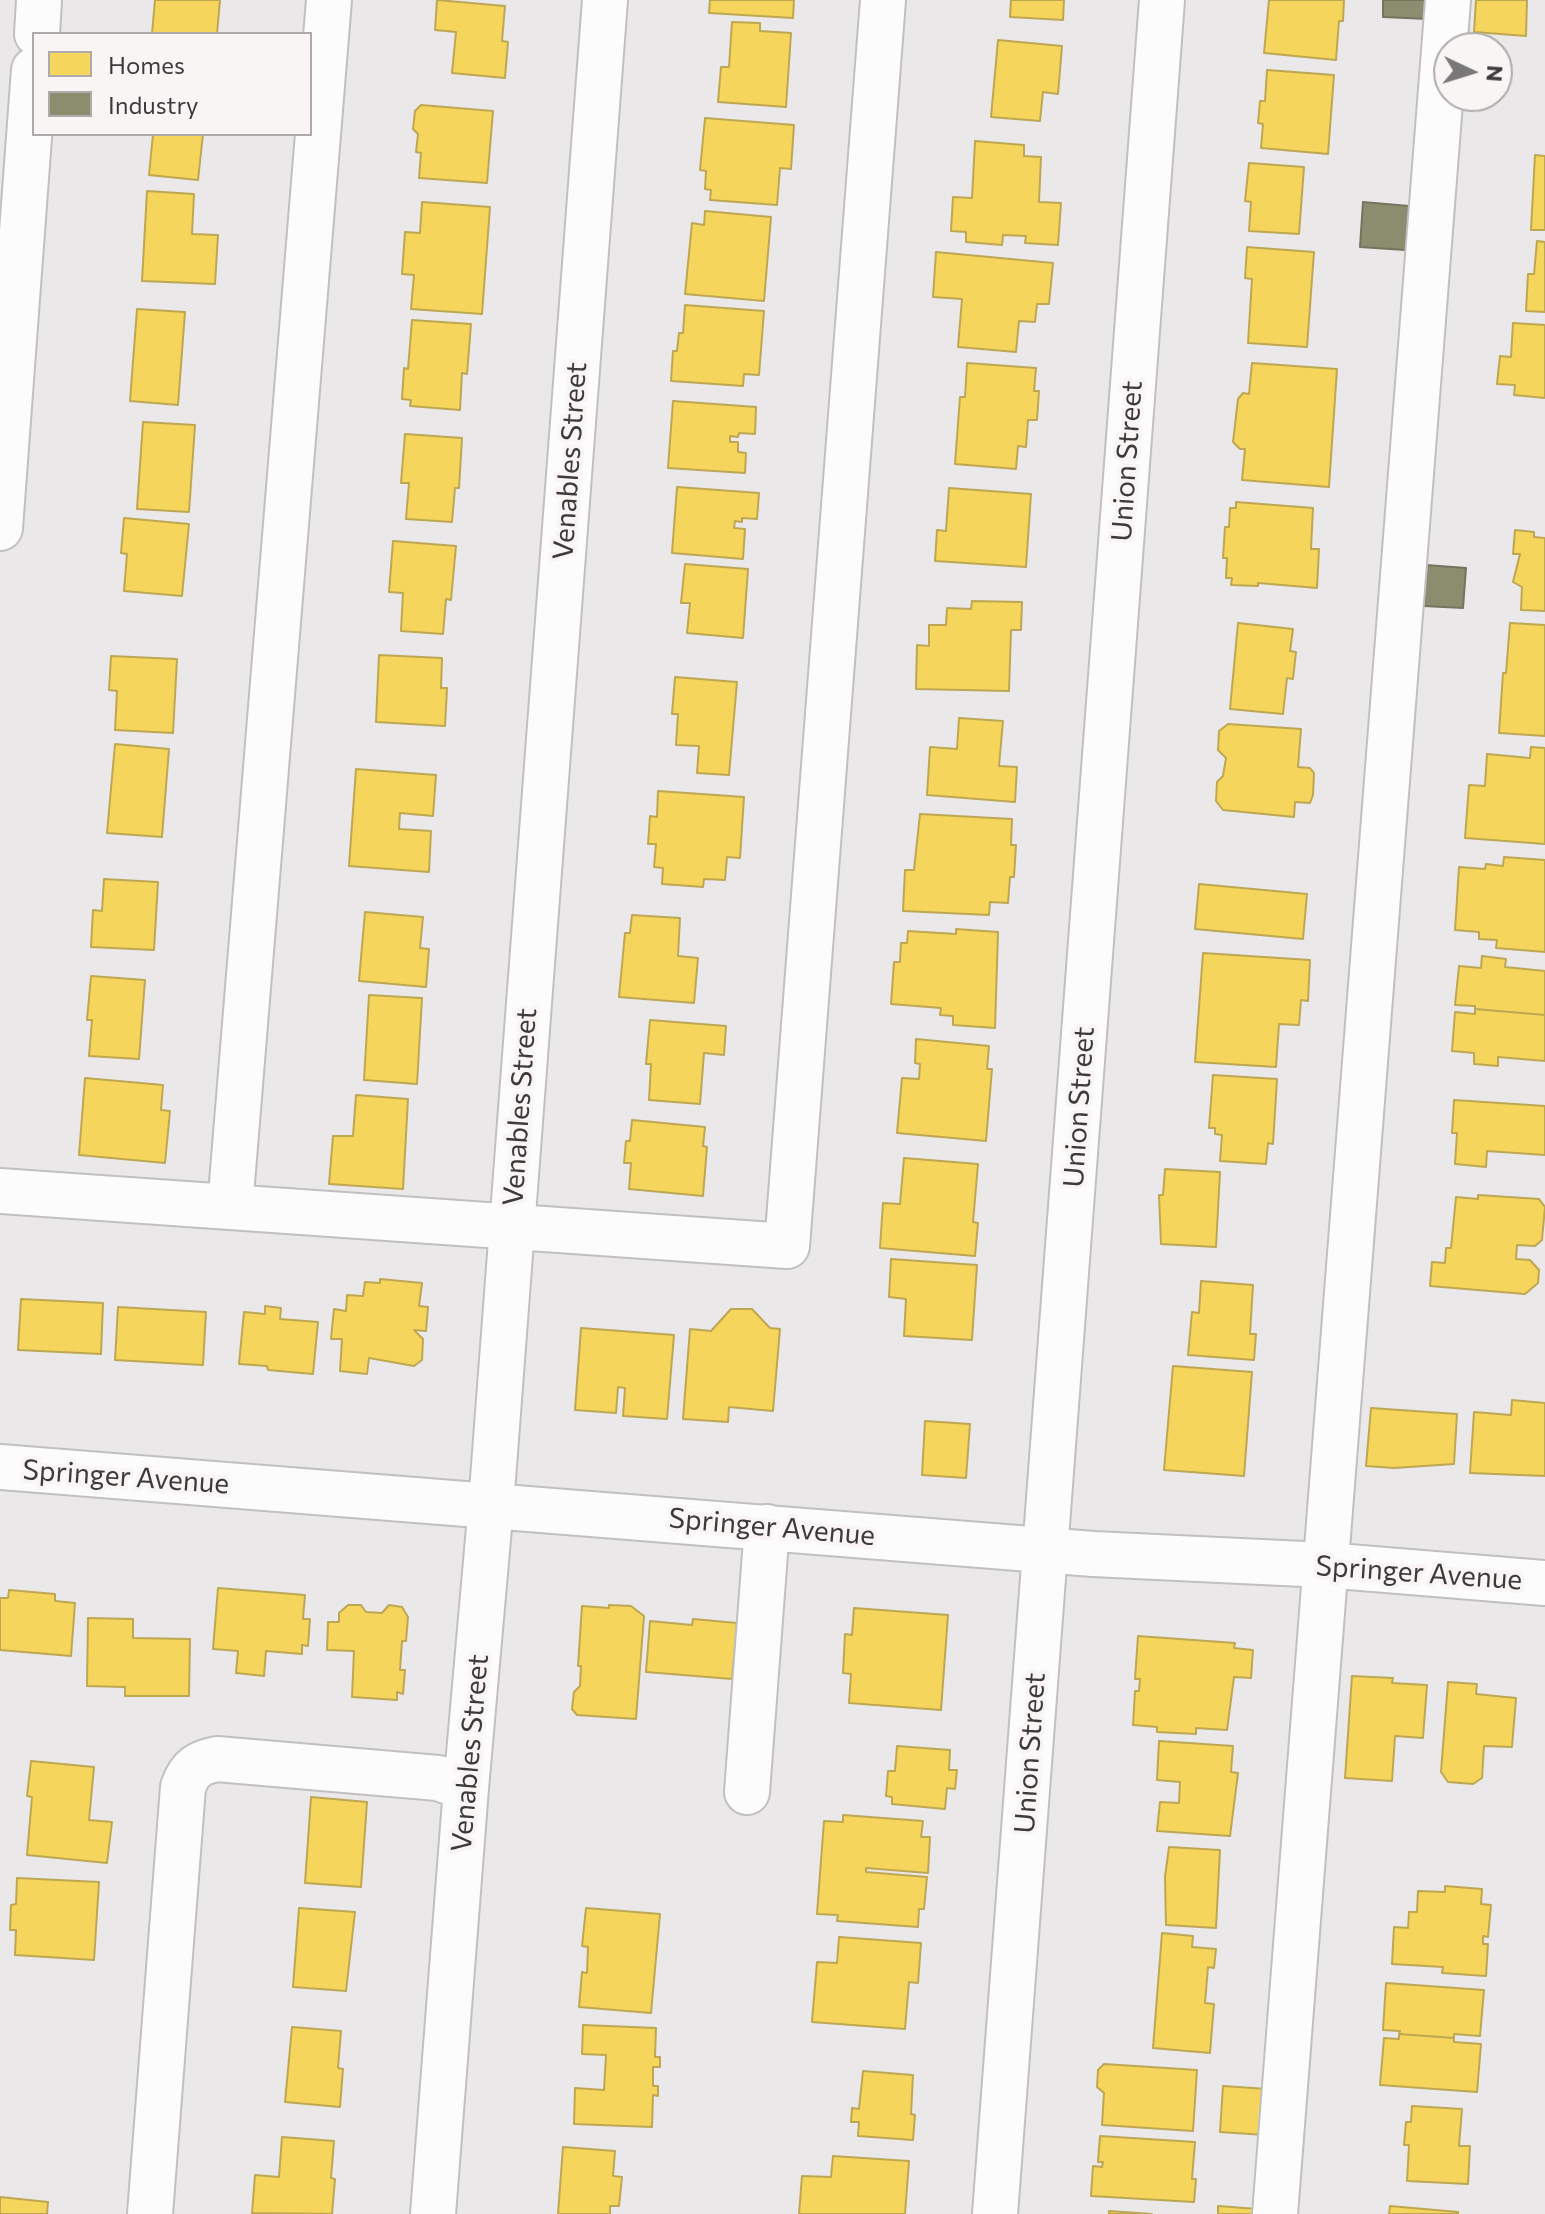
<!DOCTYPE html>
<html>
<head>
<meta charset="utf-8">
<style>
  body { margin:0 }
  #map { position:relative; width:1545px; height:2214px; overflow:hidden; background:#eae8e9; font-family:Commissioner,sans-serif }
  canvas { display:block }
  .legend { position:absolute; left:32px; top:32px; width:280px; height:104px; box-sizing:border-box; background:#f9f5f5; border:2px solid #adabab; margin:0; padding:10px 14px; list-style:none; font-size:24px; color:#3c3b3b }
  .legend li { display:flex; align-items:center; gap:16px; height:40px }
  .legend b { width:40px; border:2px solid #adabab }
  .north { position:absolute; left:1433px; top:32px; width:80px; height:80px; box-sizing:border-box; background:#f9f5f5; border:2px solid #adabab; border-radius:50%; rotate:94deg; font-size:22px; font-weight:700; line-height:32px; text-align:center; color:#3c3b3b }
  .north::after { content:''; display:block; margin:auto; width:28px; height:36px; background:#797878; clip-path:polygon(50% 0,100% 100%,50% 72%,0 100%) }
</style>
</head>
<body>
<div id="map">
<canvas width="1545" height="2214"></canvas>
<ul class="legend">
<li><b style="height:22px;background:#f6d55c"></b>Homes</li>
<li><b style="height:22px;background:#8c8c6e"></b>Industry</li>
</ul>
<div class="north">N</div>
</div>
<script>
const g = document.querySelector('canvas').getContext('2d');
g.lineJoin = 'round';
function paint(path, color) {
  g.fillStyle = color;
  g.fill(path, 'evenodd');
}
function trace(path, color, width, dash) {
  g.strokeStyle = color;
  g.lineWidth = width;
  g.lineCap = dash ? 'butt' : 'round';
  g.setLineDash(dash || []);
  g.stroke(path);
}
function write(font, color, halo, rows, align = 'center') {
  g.font = font + ' Commissioner,sans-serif';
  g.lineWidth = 8;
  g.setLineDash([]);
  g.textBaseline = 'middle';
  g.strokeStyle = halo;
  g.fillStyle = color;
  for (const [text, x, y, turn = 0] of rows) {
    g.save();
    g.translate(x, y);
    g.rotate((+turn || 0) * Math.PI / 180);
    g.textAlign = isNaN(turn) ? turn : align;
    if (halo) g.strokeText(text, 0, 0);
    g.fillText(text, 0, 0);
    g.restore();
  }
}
const homes = new Path2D(`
  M155 0H220L217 34H152Z
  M437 0 505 6 502 41 508 42 505 78 452 73 456 32 435 30Z
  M710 0H794L793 18 709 13Z
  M1011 0H1064L1063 20 1010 17Z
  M1269 0H1344L1343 21H1339L1336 60 1264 53Z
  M1476 0H1527L1526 36 1474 32Z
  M732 22 760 23V31L791 33 786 107 718 102 721 67H729Z
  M998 40 1062 46 1058 94 1043 92 1040 121 991 117Z
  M1267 70 1334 75 1328 154 1261 148 1263 124 1258 123 1260 101H1265Z
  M421 105 493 111 487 183 419 178 421 153 416 152 418 134 413 129 415 111Z
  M705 118 794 125 791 169 780 168 777 205 710 200 711 190 705 189 706 171 700 170Z
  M153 134H203L198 180 149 175Z
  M975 141 1024 145V156L1041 157 1039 202 1061 203 1058 245 1025 243 1026 236 1003 235 1002 245 966 242V232L951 231 953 197 972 198Z
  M1535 155 1545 156V230H1531Z
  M1249 163 1304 167 1299 234 1249 231 1251 202 1245 201Z
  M147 191 194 194 192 234 218 235 215 284 142 281Z
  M422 202 490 207 482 314 411 309 414 275 402 274 405 232 420 233Z
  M705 211 771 217 764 301 685 294 692 223 704 225Z
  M1537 241 1545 242V312L1526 311 1528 274H1534Z
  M1247 247 1314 252 1307 347 1248 343 1252 279 1245 278Z
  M936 252 1053 263 1049 304H1037L1035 322 1019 321 1016 352 958 347 962 299 933 297Z
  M685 305 764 311 759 375 744 374 743 386 671 381 673 351H677L679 333H683Z
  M137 309 185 312 178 405 130 401Z
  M412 320 471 324 467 374 462 373 460 410 410 406 411 400 402 399 404 368 408 369Z
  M1513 323 1545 325V398L1514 395 1515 385 1497 384 1500 356 1511 357Z
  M967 363 1036 368 1034 391H1039L1037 420H1028L1026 447 1018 446 1016 469 955 464 960 397H965Z
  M1252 363 1337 369 1329 487 1242 480 1245 449H1240L1233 442 1238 399 1243 393 1249 394Z
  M673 401 756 407 755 434 739 433 738 437 730 436V442H738V452L746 453 745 473 668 468Z
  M143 422 195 425 189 512 137 509Z
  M405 434 462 438 459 488H455L452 522 406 519 409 483H401Z
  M677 487 759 493 757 519 742 518V522L735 521 734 528 745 529 743 559 672 553Z
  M949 488 1031 494 1026 567 935 561 937 530 946 531Z
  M1236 502 1313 508 1311 549H1319L1317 588 1258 583V586L1231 585 1232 578H1226L1227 558H1223L1225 527H1229L1230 508H1236Z
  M124 518 189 524 182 596 124 591 127 554 121 553Z
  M1515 530 1534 532V537L1545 538V611L1521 610 1522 587 1513 582 1520 554H1513Z
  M393 541 456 546 451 600 446 599 443 634 401 631 403 593 389 592Z
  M685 564 748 569 743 638 687 633 690 603H681Z
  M972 601 1022 602 1021 630H1011L1009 691 916 689 917 645 929 646V625H946L947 608 971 609Z
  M1238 623 1293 629 1290 651 1296 652 1293 679 1287 678 1283 714 1230 709Z
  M1510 623 1545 625V736L1499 733 1503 673H1506Z
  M379 655 442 658 441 688H447L445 726 376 722Z
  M111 656 177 659 173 733 115 730 117 691 109 690Z
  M675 677 737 682 729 775 697 773 699 746 676 745 678 714H672Z
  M959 718 1003 721 999 766 1017 767 1015 802 927 795 930 747 957 749Z
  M1228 724 1301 729 1298 767 1310 768 1314 773 1313 795 1310 803 1295 802 1294 817 1223 810 1216 801 1217 782 1223 776 1226 758 1218 750 1219 731Z
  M115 744 169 749 162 837 107 833Z
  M1531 747 1545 748V844L1465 838 1469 785 1485 786 1487 754 1530 758Z
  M356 769 436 775 433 816 400 813 399 829 431 831 429 872 349 866Z
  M658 791 744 797 740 858 727 857 725 880 704 879 703 887 662 884 663 868 654 867 656 844H648L650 816 657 817Z
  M920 814 1012 819 1011 845H1016L1014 877H1010L1008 903 990 902 989 915 903 911 905 870H914Z
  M1504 857 1545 860V952L1496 948 1497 940 1479 939V932L1455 930 1459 867 1485 869 1486 864 1503 866Z
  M104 879 158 882 154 950 91 947 93 910 102 911Z
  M1199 884 1307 894 1303 939 1195 929Z
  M365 912 423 917 420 948 429 949 426 987 359 981Z
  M632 915 680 918 678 956 698 958 694 1003 619 997 625 933H630Z
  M956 929 998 932 995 1028 953 1025V1016L940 1015 941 1008 891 1004 894 962H900L901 943H907L908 931 956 934Z
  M1203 953 1310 960 1308 1001 1301 1000 1299 1025 1279 1024 1276 1067 1195 1062Z
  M1482 956 1506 959 1505 967 1545 971V1015L1475 1009V1006L1455 1005 1459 966 1481 968Z
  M91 976 145 980 139 1059 89 1056 92 1020H87Z
  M369 995 422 998 417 1084 364 1080Z
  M1475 1009 1545 1015V1061L1498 1057V1066L1474 1064V1053L1452 1051 1455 1012 1475 1014Z
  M650 1020 726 1026 724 1055 704 1053 700 1104 649 1100 651 1064H646Z
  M916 1039 989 1046 987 1069H992L986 1141 897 1133 902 1078 919 1079 920 1064 915 1063Z
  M1213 1075 1277 1079 1273 1144 1268 1143 1266 1164 1220 1161 1222 1135 1215 1134V1128H1209Z
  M85 1078 163 1085 161 1110 170 1111 165 1163 79 1155Z
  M356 1095 408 1099 403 1189 329 1184 333 1136H353Z
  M1454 1100 1545 1106V1155L1487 1151 1486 1167 1455 1164 1457 1133H1452Z
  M632 1120 705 1127 703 1146 707 1147 703 1196 629 1189 631 1163H624L626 1141H630Z
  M904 1158 978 1164 973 1222 978 1223 975 1256 880 1248 883 1203 900 1204Z
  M1165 1169 1220 1172 1216 1247 1161 1244 1159 1195H1163Z
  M1478 1195 1539 1199 1545 1207 1542 1240 1535 1246 1517 1245 1516 1259 1530 1260 1539 1270 1538 1283 1525 1294 1430 1286 1432 1262 1445 1263 1446 1248H1451L1456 1197 1478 1199Z
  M891 1259 977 1265 972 1340 904 1336 906 1299 889 1297Z
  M380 1279 422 1283 419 1306 428 1307 426 1331 414 1330 423 1339 422 1360 414 1366 369 1358 367 1374 340 1371 342 1339H331L334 1309 346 1311 347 1295 363 1296 365 1282 380 1283Z
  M1201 1281 1253 1285 1250 1334H1256L1254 1360 1188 1355 1192 1312 1199 1313Z
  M21 1299 103 1303 101 1354 18 1350Z
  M265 1306 281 1308 280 1319 318 1322 313 1374 268 1370 267 1366 239 1364 244 1312 265 1314Z
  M118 1307 206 1312 203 1365 115 1360Z
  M731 1309H752L770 1328 780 1329 773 1411 729 1407 728 1422 683 1419 690 1329 711 1331Z
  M581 1328 674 1335 667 1419 623 1416 625 1388 618 1387 616 1413 575 1410Z
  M1173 1366 1252 1372 1244 1476 1164 1470Z
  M1512 1400 1545 1403V1476L1470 1473 1474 1412 1511 1415Z
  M1371 1408 1457 1414 1454 1464 1394 1468 1366 1466Z
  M925 1421 970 1424 966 1478 922 1475Z
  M218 1588 305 1595 303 1619H310L308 1646 302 1645V1654L266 1651 264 1676 236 1673 238 1651 213 1649Z
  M9 1590 55 1594V1601L75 1603 71 1656 0 1650V1598H8Z
  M348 1605H361L366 1612 382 1613 389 1605 402 1607 408 1617 406 1641H402L400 1670H405L403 1694 397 1692V1700L352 1697 354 1651 327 1650 328 1622H339V1613Z
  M609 1605 631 1606 644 1616 636 1719 577 1715 572 1709 574 1692 580 1686 581 1666H578L582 1606 609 1608Z
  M854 1608 948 1615 941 1710 849 1703 851 1674 843 1673 845 1634 852 1635Z
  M88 1618 133 1619V1638L190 1639 189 1696H125V1687L87 1686Z
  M693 1619 737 1623 732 1679 646 1672 650 1621 692 1625Z
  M1138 1636 1235 1643 1234 1648 1253 1650 1251 1678 1234 1677 1227 1730 1196 1728V1734L1157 1732V1727L1133 1725 1135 1691H1139L1140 1679H1135Z
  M1352 1676 1393 1678 1392 1683 1427 1685 1423 1738 1395 1736 1392 1781 1345 1778Z
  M1448 1682 1477 1684 1476 1694 1516 1698 1512 1747 1484 1746 1482 1778 1473 1784 1448 1782 1441 1772Z
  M1159 1741 1233 1746 1231 1772 1238 1773 1230 1836 1157 1831 1160 1802 1179 1803 1180 1782 1157 1780Z
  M897 1746 950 1750 949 1770H957L955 1789 947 1788 945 1809 892 1804V1797L886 1796 888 1771H895Z
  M31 1761 94 1767 89 1820 112 1822 107 1863 27 1855 32 1797 27 1796Z
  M311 1797 367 1802 361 1887 305 1883Z
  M843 1815 923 1821 921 1837H930L928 1873 866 1868V1872L927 1877 924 1909H919L918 1927 837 1921 838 1915 817 1914 824 1821 843 1822Z
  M1169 1847 1220 1850 1216 1928 1166 1925 1165 1877Z
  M17 1878 99 1882 94 1960 15 1955 16 1930H10L11 1905 16 1904Z
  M1445 1886 1482 1889 1481 1904 1491 1905 1488 1937 1483 1936V1944H1488L1486 1976 1442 1973 1443 1967 1392 1964 1394 1927 1408 1928 1409 1912H1417L1418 1891 1445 1892Z
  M299 1908 355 1912 346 1991 293 1987Z
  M586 1908 660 1914 651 2013 579 2007 582 1972 587 1973 588 1947 582 1946Z
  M1162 1933 1193 1936 1192 1947 1216 1949 1214 1968 1208 1967 1205 2003 1214 2004 1210 2053 1153 2048Z
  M839 1937 921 1943 918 1983 909 1982 905 2029 812 2022 817 1962 837 1963Z
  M1386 1983 1484 1990 1480 2036 1454 2034V2038L1399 2034 1400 2031 1383 2030Z
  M583 2025 656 2028 655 2057H660V2067H653V2086H658V2096L653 2095 652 2127 574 2124 575 2088 604 2090 606 2055 582 2054Z
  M292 2027 341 2031 338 2068 343 2069 340 2107 285 2102Z
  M1399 2034 1454 2038V2042L1481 2044 1477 2092 1380 2085 1384 2038 1399 2039Z
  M1104 2064 1197 2070 1193 2131 1102 2125 1104 2093 1097 2087 1098 2070Z
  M863 2071 913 2075 911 2114 915 2115 913 2140 858 2136 859 2122H851L852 2108 859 2109Z
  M1223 2086 1268 2089 1265 2135 1220 2132Z
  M1412 2106 1462 2109 1459 2146H1470L1468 2184 1407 2181 1409 2145H1404L1406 2122H1411Z
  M1100 2136 1195 2142 1192 2179H1196L1194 2202 1091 2196 1093 2166 1102 2167 1103 2162H1098Z
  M282 2137 334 2141 331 2178 335 2179 332 2214 252 2213 255 2175 279 2177Z
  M563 2147 615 2151 613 2176 622 2177 619 2206H610V2214H558Z
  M833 2156 909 2161 905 2214H799L802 2176 831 2177Z
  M0 2197 48 2202 47 2214H0Z
  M1218 2206 1258 2209V2214H1218Z
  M1390 2206 1458 2212V2214H1389Z
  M1109 2211 1152 2214H1109Z`);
const industry = new Path2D(`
  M1383 0H1429L1428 19 1383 17Z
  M1363 202 1409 206 1405 250 1360 247Z
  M1426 565 1466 568 1463 608 1424 606Z`);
const minor = new Path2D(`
  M37 34 39 0
  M0 528 34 70
  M0 1191 787 1246 883 0
  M230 1207 329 0
  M0 1467 1093 1554 1325 1565 1545 1583
  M747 1792 767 1527
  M150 2214 183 1787C190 1768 198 1763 217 1759L438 1778 466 1788
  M433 2214 466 1788 491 1505 605 0
  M995 2214 1162 0
  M1275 2214 1448 0`);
const streetNames = [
  ["Venables Street",570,461,-86],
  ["Union Street",1127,461,-86],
  ["Venables Street",520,1107,-86],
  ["Union Street",1079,1107,-86],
  ["Springer Avenue",126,1477,4],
  ["Springer Avenue",772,1527,5],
  ["Springer Avenue",1419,1573,4],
  ["Venables Street",470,1753,-85],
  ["Union Street",1030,1753,-86]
];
paint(homes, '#f6d55c');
trace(homes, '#bea752', 2);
paint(industry, '#8c8c6e');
trace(industry, '#74745f', 2);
trace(minor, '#c1c0c0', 48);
trace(minor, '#fcfcfc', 44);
write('28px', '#3c3b3b', '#f9f5f5', streetNames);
</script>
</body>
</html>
